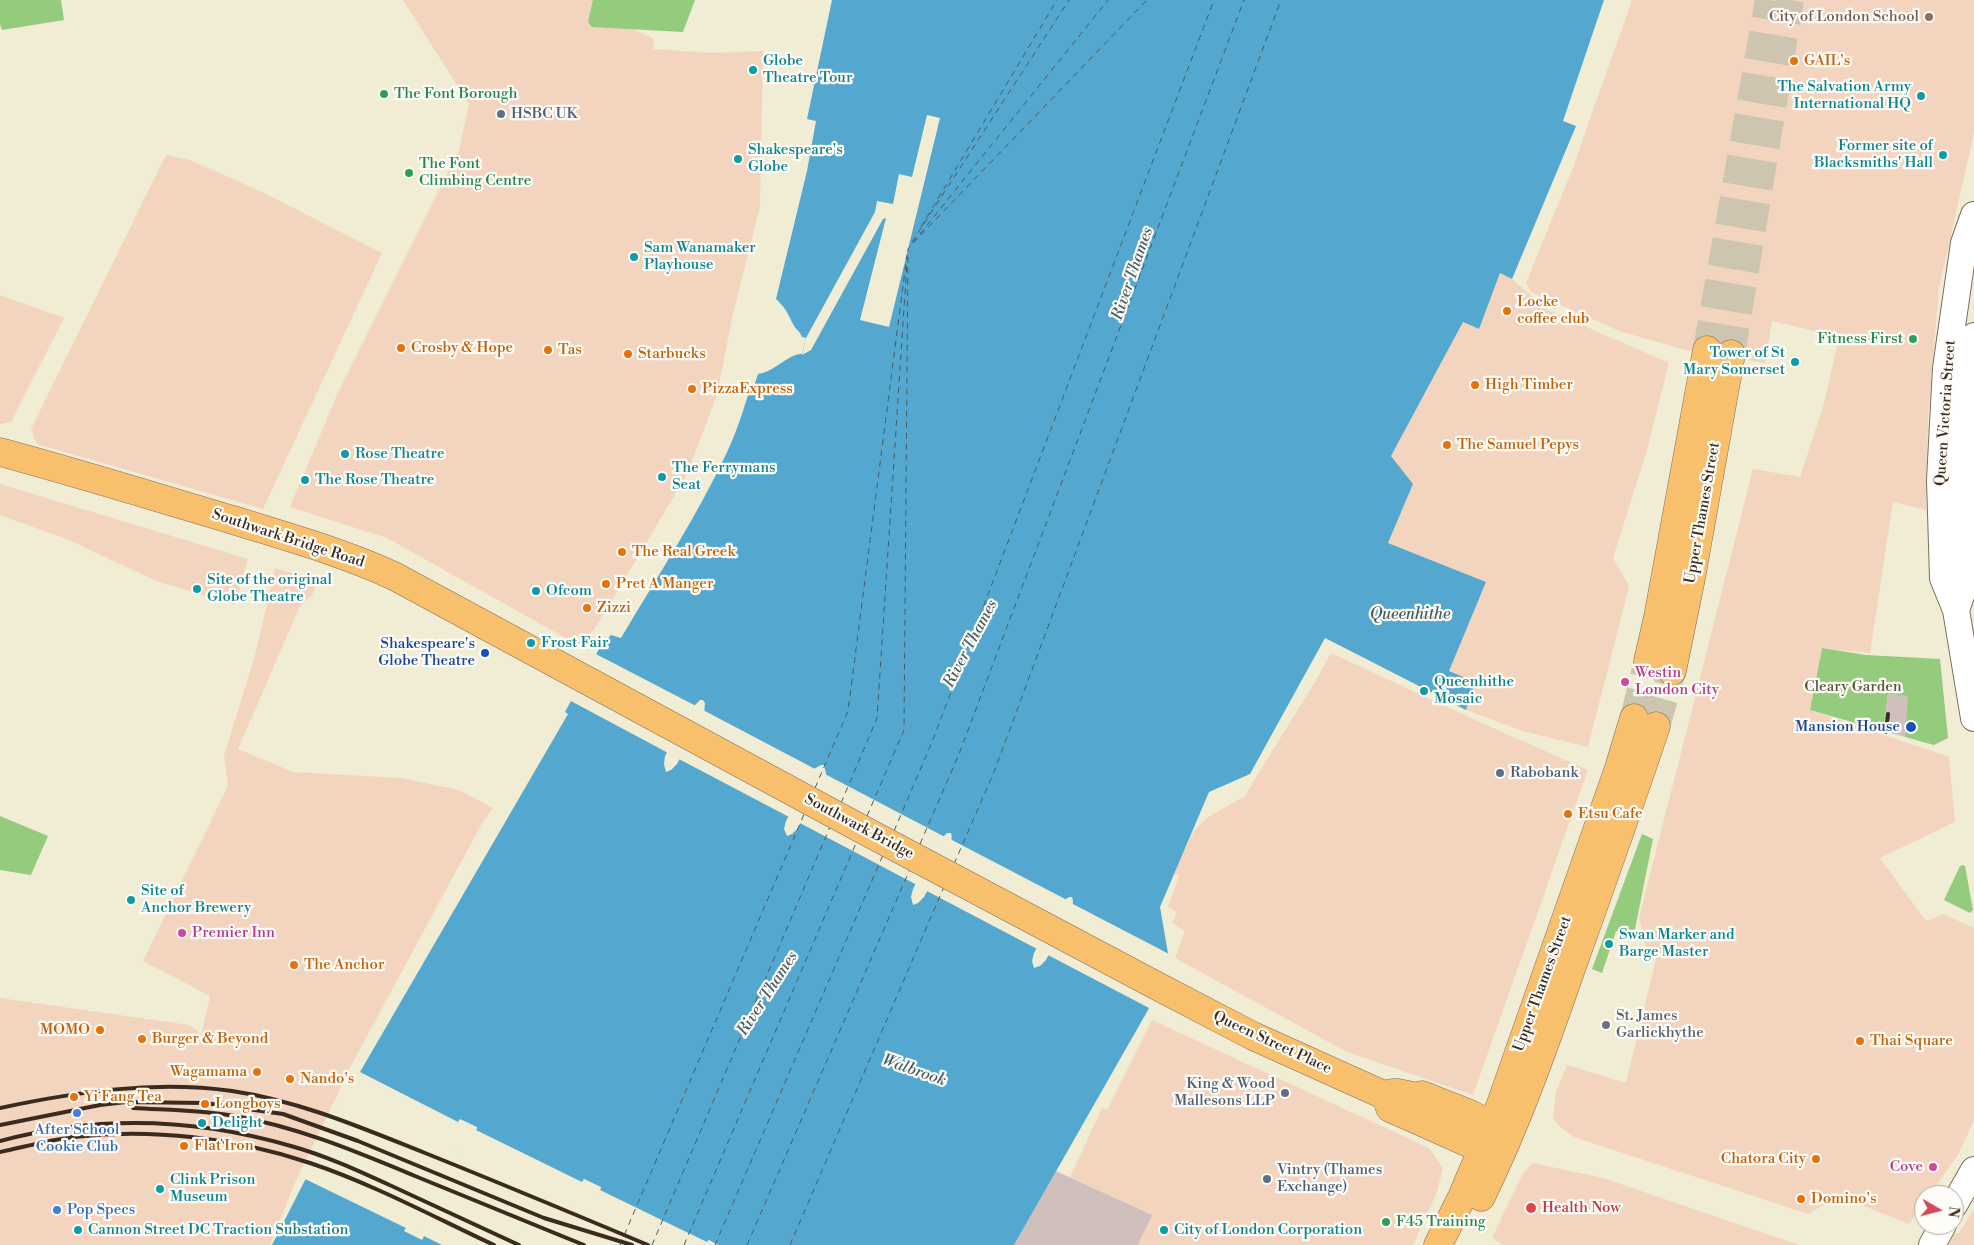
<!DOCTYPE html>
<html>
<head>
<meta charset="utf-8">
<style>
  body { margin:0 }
  #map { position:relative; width:1974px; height:1245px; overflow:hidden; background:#f1ecd4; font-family:"Libre Bodoni",serif }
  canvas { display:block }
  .north { position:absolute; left:1914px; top:1185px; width:50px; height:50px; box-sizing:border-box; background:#fdfcf7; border:1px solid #afa8a0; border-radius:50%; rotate:98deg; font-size:14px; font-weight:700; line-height:20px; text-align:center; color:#3b2a1e }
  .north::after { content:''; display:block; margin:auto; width:18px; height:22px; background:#d1495b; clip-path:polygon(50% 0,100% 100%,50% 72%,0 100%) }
</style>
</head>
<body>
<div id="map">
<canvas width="1974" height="1245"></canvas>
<div class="north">N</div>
</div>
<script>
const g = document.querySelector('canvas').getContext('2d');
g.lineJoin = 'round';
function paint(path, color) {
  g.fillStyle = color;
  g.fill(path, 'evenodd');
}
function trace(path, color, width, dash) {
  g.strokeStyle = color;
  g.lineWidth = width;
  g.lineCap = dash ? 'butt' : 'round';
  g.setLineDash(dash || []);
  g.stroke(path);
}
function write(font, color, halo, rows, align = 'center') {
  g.font = font + ' "Libre Bodoni",serif';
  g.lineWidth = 4.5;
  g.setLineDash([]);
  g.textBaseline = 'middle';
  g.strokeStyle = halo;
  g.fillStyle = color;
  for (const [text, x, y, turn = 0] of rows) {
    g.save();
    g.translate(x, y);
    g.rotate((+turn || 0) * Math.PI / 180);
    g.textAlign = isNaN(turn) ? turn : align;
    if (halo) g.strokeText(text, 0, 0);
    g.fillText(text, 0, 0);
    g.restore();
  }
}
const built = new Path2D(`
  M403 0H635L629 27 654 39 653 49 713 53 763 51 760 207 733 314 717 395 687 474 607 609 594 630 578 645 387 538 290 507 336 397 459 150 469 104Z
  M1632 0H1974V133L1939 288 1928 417 1926 510 1893 502 1870 653 1822 648 1810 710 1949 757 1955 822 1880 858 1926 921 1943 914 1974 928V1120L1959 1153 1930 1195H1924V1203L1909 1224 1839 1196 1808 1214 1574 1137 1559 1126 1553 1118 1556 1092 1567 1065 1626 1083 1657 955 1647 952 1639 918 1753 469 1800 477 1824 404 1839 337 1772 321 1765 363 1686 350 1622 332 1531 292 1526 283 1572 170Z
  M166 155 190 160 262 192 382 253 263 509 37 444 31 429Z
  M1500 273 1512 279 1548 310 1669 363 1647 450 1613 558 1629 586 1588 747 1523 731 1466 710 1475 682 1448 671 1486 582 1388 543 1413 484 1391 456 1463 321 1479 329Z
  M0 295 64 318 11 422 0 424Z
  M0 484 248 559 235 605 156 581 69 540 0 515Z
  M275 568 318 581 312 595 300 606 238 749 293 772 401 778 459 790 493 808 481 825 353 1062 297 1178 270 1245H0V998L189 1025 197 1030 201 1036 210 996 143 961 228 786 224 756 256 652Z
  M1331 653 1482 723 1588 770 1473 1095 1347 1052 1175 958 1185 931 1172 923 1177 912 1168 907 1179 876 1173 873 1194 831 1208 817 1244 797 1316 680Z
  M1152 1020 1429 1148 1443 1168 1437 1192 1413 1245H1138L1151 1215 1070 1177 1102 1108 1107 1110Z
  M1533 1163 1603 1178 1799 1245H1504L1492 1238 1523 1173Z
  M1974 1209V1245H1949L1954 1235 1959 1233Z`);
const industrial = new Path2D(`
  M1888 694 1909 696 1905 737 1883 731Z
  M1056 1171 1152 1215 1138 1245H1014Z`);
const green = new Path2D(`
  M0 0H61L64 20 2 30 0 24Z
  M593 0H695L683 32 592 27 588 22Z
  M1822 648 1866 655 1940 659 1948 738 1934 745 1905 737 1908 696 1888 694 1883 731 1810 710Z
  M0 816 48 836 31 875 0 870Z
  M1642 834 1653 839 1634 934 1616 931 1602 973 1592 969Z
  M1963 865 1965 866 1973 910 1970 913 1944 900 1960 866Z`);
const water = new Path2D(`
  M832 0H1604L1563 121 1576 126 1512 279 1500 273 1479 329 1463 322 1391 456 1413 484 1388 543 1486 582 1449 671 1475 682 1466 710 1325 638 1250 774 1209 792 1160 907 1169 959 1148 1010 1014 1245H718L709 1240 706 1245H572L601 1188 584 1179 551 1245H272L360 1072 568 714 565 712 599 649 611 635 621 638C657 577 698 515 728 450 738 429 744 407 751 386H754L758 374C775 372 789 353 802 354L806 338 802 337C800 331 795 329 793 324 788 314 785 307 776 299L807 171 816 121 807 119ZM700 700H703L705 703 704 714 677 764 671 770 666 772 664 764 665 756 691 709ZM821 765H824L826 774 798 828 792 834 787 836 784 829 786 821 814 769ZM947 833H951C956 847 932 882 924 897L918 903 913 905 911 897 913 889 938 842ZM1069 897H1072C1078 911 1053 946 1046 960L1040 966 1034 968 1032 961 1034 953 1062 902ZM460 1120 477 1128 422 1239 405 1231Z`);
const pier = new Path2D(`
  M927 115 940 118 889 327 860 320 886 218 883 219 811 350 802 355 806 338 875 212 877 201 893 204 899 174 912 177Z
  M594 653 696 706 670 754 569 700Z
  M703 710 817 770 791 818 677 758Z
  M823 773 945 837 917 885 798 822Z
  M950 839 1067 900 1039 950 925 890 948 846Z
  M1071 903 1171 955 1172 960 1151 1009 1046 954 1070 910Z
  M358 1071 458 1122 460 1119 477 1127 476 1130 582 1182 584 1179 601 1187 600 1190 707 1242 708 1240 718 1245 710 1244 709 1245H570L597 1188 585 1182 554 1245H442L424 1236 422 1240 404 1231 406 1228 303 1178ZM461 1123 474 1128 421 1236 408 1230Z`);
const ferry = new Path2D(`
  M921 227 1057 0
  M912 242 1069 0
  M913 243 1147 0
  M815 788 848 711 907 255
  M841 803 877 718 907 263
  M867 816 904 730 908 249 1108 0
  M894 831 932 742 1214 0
  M920 844 959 754 1244 0
  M954 864 994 772 1281 0
  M620 1245 805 812
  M652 1245 830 827
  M684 1245 857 841
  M715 1245 883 855
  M747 1245 910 869
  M790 1245 943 889`);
const majorTunnel = new Path2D(`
  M1707 350 1769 0
  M1731 354 1790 0
  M1634 718 1648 661
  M1656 726 1672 671`);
const minor = new Path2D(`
  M1974 215 1964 243 1946 368 1940 480 1943 578 1956 610 1974 718
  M1956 610 1968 576 1965 477 1966 420 1974 336
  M1954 1205 1974 1170
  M1932 1245 1943 1225`);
const major = new Path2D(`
  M0 452C78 473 155 497 233 520 287 537 342 552 394 576L869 833 1159 987 1253 1036 1386 1096
  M1648 661 1658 617 1707 350
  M1672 671 1691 578 1731 354
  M1386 1096C1396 1087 1410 1100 1422 1095L1470 1114 1508 1134
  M1386 1096 1390 1108 1482 1149 1500 1154
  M1481 1197C1517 1123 1544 1047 1571 969 1600 888 1629 807 1656 726
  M1438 1245 1462 1197 1498 1112 1619 768 1634 718`);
const rail = new Path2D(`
  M1886 732 1888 714
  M0 1108C75 1092 155 1080 232 1091 300 1101 362 1128 425 1153 500 1183 574 1214 648 1245
  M133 1108C167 1110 202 1110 235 1116 298 1127 357 1152 415 1176 471 1199 527 1222 584 1245
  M0 1125 100 1105 126 1102 205 1103 283 1114 358 1141 544 1218 632 1245
  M0 1141C96 1115 195 1118 291 1146 327 1156 361 1172 396 1188 437 1207 478 1226 519 1245
  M0 1152C24 1147 49 1140 74 1137 152 1128 236 1138 310 1163 373 1184 434 1217 494 1245`);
const markers = [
  [1929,17,5,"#8d6e63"],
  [1794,61,5,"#e8710a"],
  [753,70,5,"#0f9aa8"],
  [384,94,5,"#2e9e5b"],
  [1921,96,5,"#0f9aa8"],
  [501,114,5,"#5c6f8a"],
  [1943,155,5,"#0f9aa8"],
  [738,159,5,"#0f9aa8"],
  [409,173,5,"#2e9e5b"],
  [634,257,5,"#0f9aa8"],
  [1507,311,5,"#e8710a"],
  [1913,339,5,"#2e9e5b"],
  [401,348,5,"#e8710a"],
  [548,350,5,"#e8710a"],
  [628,354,5,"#e8710a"],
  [1795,362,5,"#0f9aa8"],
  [1475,385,5,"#e8710a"],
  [692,389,5,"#e8710a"],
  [1447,445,5,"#e8710a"],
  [345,454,5,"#0f9aa8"],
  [662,477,5,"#0f9aa8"],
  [305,480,5,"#0f9aa8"],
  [622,552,5,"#e8710a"],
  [606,584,5,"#e8710a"],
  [197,589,5,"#0f9aa8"],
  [536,591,5,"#0f9aa8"],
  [587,608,5,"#e8710a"],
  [531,643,5,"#0f9aa8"],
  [485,653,5,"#1a4fb4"],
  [1625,682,5,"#d1479c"],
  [1424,691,5,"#0f9aa8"],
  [1911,727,6,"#1a4fb4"],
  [1500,773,5,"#5c6f8a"],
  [1568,814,5,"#e8710a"],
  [131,900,5,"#0f9aa8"],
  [182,933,5,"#d1479c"],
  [1609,944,5,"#0f9aa8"],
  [294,965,5,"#e8710a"],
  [1606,1025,5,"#6b7280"],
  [100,1030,5,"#e8710a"],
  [142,1039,5,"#e8710a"],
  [1860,1041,5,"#e8710a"],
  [257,1072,5,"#e8710a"],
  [290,1079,5,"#e8710a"],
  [1285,1093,5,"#5c6f8a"],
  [74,1097,5,"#e8710a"],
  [205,1104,5,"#e8710a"],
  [77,1113,5,"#3f7fe0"],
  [202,1123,5,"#0f9aa8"],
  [184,1146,5,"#e8710a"],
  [1816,1159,5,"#e8710a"],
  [1933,1167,5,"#d1479c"],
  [1267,1179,5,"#5c6f8a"],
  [160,1189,5,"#0f9aa8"],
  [1801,1199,5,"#e8710a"],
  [1531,1208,6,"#e0444e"],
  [57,1210,5,"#3f7fe0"],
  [1386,1222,5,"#2e9e5b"],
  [78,1230,5,"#0f9aa8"],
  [1164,1230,5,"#0f9aa8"]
];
const educationNames = [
  ["City of London School",1919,17]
];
const cultureNames = [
  ["Globe",763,61],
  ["Theatre Tour",763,78],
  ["The Salvation Army",1911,87,"right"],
  ["International HQ",1911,104,"right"],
  ["Former site of",1933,146,"right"],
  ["Blacksmiths' Hall",1933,163,"right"],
  ["Shakespeare's",748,150],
  ["Globe",748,167],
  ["Sam Wanamaker",644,248],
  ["Playhouse",644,265],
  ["Tower of St",1785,353,"right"],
  ["Mary Somerset",1785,370,"right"],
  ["Rose Theatre",355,454],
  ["The Ferrymans",672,468],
  ["Seat",672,485],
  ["The Rose Theatre",315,480],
  ["Site of the original",207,580],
  ["Globe Theatre",207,597],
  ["Ofcom",546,591],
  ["Frost Fair",541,643],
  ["Queenhithe",1434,682],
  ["Mosaic",1434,699],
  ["Site of",141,891],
  ["Anchor Brewery",141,908],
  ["Swan Marker and",1619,935],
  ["Barge Master",1619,952],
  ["Delight",212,1123],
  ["Clink Prison",170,1180],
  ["Museum",170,1197],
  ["Cannon Street DC Traction Substation",88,1230],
  ["City of London Corporation",1174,1230]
];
const foodNames = [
  ["GAIL's",1804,61],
  ["Locke",1517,302],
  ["coffee club",1517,319],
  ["Crosby & Hope",411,348],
  ["Tas",558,350],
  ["Starbucks",638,354],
  ["High Timber",1485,385],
  ["PizzaExpress",702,389],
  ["The Samuel Pepys",1457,445],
  ["The Real Greek",632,552],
  ["Pret A Manger",616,584],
  ["Zizzi",597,608],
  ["Etsu Cafe",1578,814],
  ["The Anchor",304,965],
  ["MOMO",90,1030,"right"],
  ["Burger & Beyond",152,1039],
  ["Thai Square",1870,1041],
  ["Wagamama",247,1072,"right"],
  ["Nando's",300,1079],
  ["Yi Fang Tea",84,1097],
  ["Longboys",215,1104],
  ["Flat Iron",194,1146],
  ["Chatora City",1806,1159,"right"],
  ["Domino's",1811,1199]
];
const leisureNames = [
  ["The Font Borough",394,94],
  ["The Font",419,164],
  ["Climbing Centre",419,181],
  ["Fitness First",1903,339,"right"],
  ["F45 Training",1396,1222]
];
const serviceNames = [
  ["HSBC UK",511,114],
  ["Rabobank",1510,773],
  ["King & Wood",1275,1084,"right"],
  ["Mallesons LLP",1275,1101,"right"],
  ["Vintry (Thames",1277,1170],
  ["Exchange)",1277,1187]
];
const streetNames = [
  ["Queen Victoria Street",1946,413,-86],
  ["Upper Thames Street",1703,513,-80],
  ["Southwark Bridge Road",288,539,18],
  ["Southwark Bridge",859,827,28],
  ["Upper Thames Street",1543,984,-70],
  ["Queen Street Place",1272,1043,25]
];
const transitNames = [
  ["Shakespeare's",475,644],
  ["Globe Theatre",475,661],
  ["Mansion House",1900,727]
];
const hotelNames = [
  ["Westin",1635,673],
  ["London City",1635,690],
  ["Premier Inn",192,933],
  ["Cove",1923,1167,"right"]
];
const parkNames = [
  ["Cleary Garden",1853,687]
];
const worshipNames = [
  ["St. James",1616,1016],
  ["Garlickhythe",1616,1033]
];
const shopNames = [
  ["After School",77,1130],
  ["Cookie Club",77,1147],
  ["Pop Specs",67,1210,"left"]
];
const healthNames = [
  ["Health Now",1542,1208]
];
const waterNames = [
  ["River Thames",1133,274,-71],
  ["Queenhithe",1410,615],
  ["River Thames",971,644,-62],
  ["River Thames",768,994,-57],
  ["Walbrook",914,1071,19]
];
paint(built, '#f3d4bf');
paint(industrial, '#cfc0bb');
paint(green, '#94cb7d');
paint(water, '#54a8cf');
paint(pier, '#f1ecd4');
trace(ferry, '#455c65', 1, [6, 5]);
trace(majorTunnel, '#cdc5b0', 28, [28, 14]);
trace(minor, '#7b6e5e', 28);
trace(major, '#7b6e5e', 29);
trace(minor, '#fff', 26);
trace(major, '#f8bf6c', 28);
trace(rail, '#3b2a1e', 4);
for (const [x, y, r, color] of markers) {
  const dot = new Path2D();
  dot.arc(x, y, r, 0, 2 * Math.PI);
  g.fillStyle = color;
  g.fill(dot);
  trace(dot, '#fdfcf7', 2);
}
write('15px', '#785e54', '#fdfcf7', educationNames, 'right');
write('15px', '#0d838f', '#fdfcf7', cultureNames, 'left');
write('15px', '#c56008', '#fdfcf7', foodNames, 'left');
write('15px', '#27864d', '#fdfcf7', leisureNames, 'left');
write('15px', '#4e5e75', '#fdfcf7', serviceNames, 'left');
write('15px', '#3b2a1e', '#fdfcf7', streetNames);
write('15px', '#164399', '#fdfcf7', transitNames, 'right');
write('15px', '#b23c85', '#fdfcf7', hotelNames, 'left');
write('15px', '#565a3a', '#fdfcf7', parkNames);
write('15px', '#5b616d', '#fdfcf7', worshipNames, 'left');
write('15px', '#366cbe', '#fdfcf7', shopNames);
write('15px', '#be3a42', '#fdfcf7', healthNames, 'left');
write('italic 16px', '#455c65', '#fdfcf7', waterNames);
</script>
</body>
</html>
